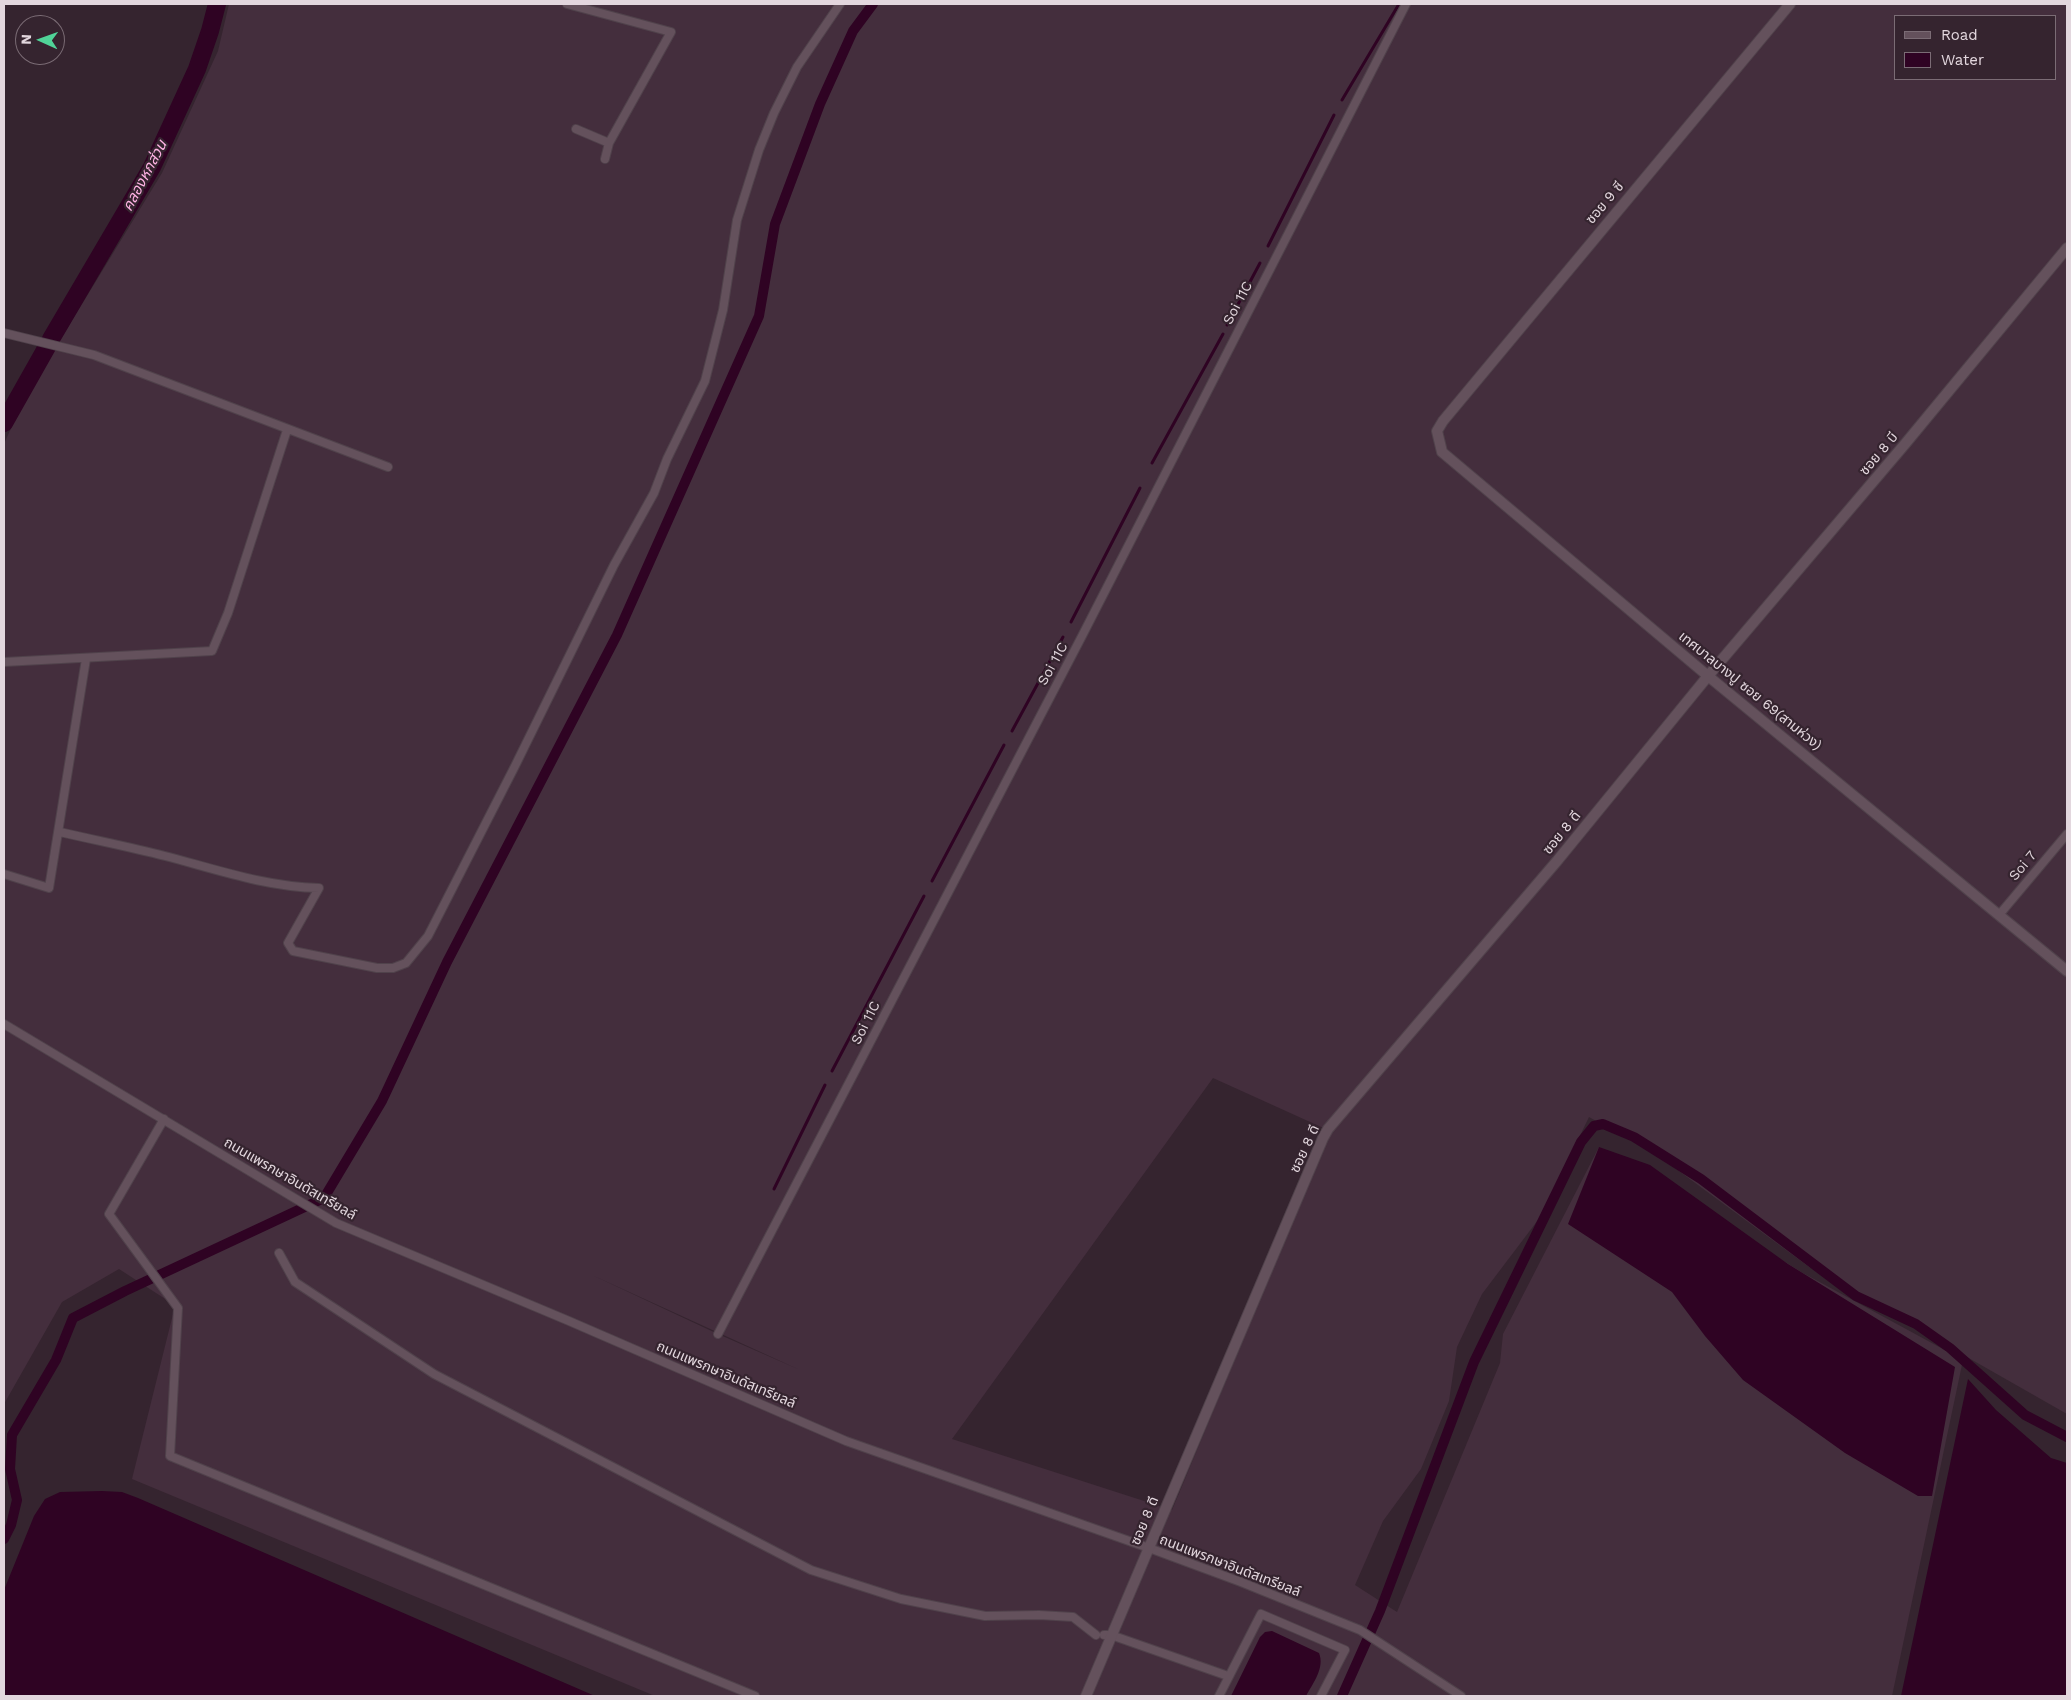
<!DOCTYPE html>
<html>
<head>
<meta charset="utf-8">
<style>
  body { margin:0 }
  #map { position:relative; width:2071px; height:1700px; overflow:hidden; background:#35242f; font-family:"Work Sans",sans-serif }
  canvas { display:block }
  .frame { position:absolute; inset:0; border:5px solid #e3d7de; pointer-events:none }
  .legend { position:absolute; left:1894px; top:15px; width:162px; height:65px; box-sizing:border-box; background:#35242f; border:1px solid #7b6c75; margin:0; padding:6px 9px; list-style:none; font-size:15px; color:#e3d7de }
  .legend li { display:flex; align-items:center; gap:10px; height:25px }
  .legend b { width:25px; border:1px solid #7b6c75 }
  .north { position:absolute; left:15px; top:15px; width:50px; height:50px; box-sizing:border-box; background:#35242f; border:1px solid #7b6c75; border-radius:50%; rotate:272deg; font-size:14px; font-weight:700; line-height:20px; text-align:center; color:#e3d7de }
  .north::after { content:''; display:block; margin:auto; width:18px; height:22px; background:#50d398; clip-path:polygon(50% 0,100% 100%,50% 72%,0 100%) }
</style>
</head>
<body>
<div id="map">
<canvas width="2071" height="1700"></canvas>
<div class="frame"></div>
<ul class="legend">
<li><b style="height:6px;background:#64515c"></b>Road</li>
<li><b style="height:14px;background:#2f0323"></b>Water</li>
</ul>
<div class="north">N</div>
</div>
<script>
const g = document.querySelector('canvas').getContext('2d');
g.lineJoin = 'round';
function paint(path, color) {
  g.fillStyle = color;
  g.fill(path, 'evenodd');
}
function trace(path, color, width, dash) {
  g.strokeStyle = color;
  g.lineWidth = width;
  g.lineCap = dash ? 'butt' : 'round';
  g.setLineDash(dash || []);
  g.stroke(path);
}
function write(font, color, halo, rows, align = 'center') {
  g.font = font + ' "Work Sans","Noto Sans Thai",sans-serif';
  g.lineWidth = 4.5;
  g.setLineDash([]);
  g.textBaseline = 'middle';
  g.strokeStyle = halo;
  g.fillStyle = color;
  for (const [text, x, y, turn = 0] of rows) {
    g.save();
    g.translate(x, y);
    g.rotate((+turn || 0) * Math.PI / 180);
    g.textAlign = isNaN(turn) ? turn : align;
    if (halo) g.strokeText(text, 0, 0);
    g.fillText(text, 0, 0);
    g.restore();
  }
}
const built = new Path2D(`
  M229 4H2067V1414L1809 1267 1660 1157 1589 1117 1541 1216 1482 1294 1457 1347 1449 1401 1421 1469 1383 1521 1355 1585 1397 1612 1500 1363 1503 1334 1599 1147 1803 1273 1963 1360 1892 1696H655L132 1479 174 1310 173 1304 119 1269 62 1302 4 1404V444L24 399 162 173 218 51ZM1895 16H2055V79H1895ZM1213 1078 1330 1131 1172 1510 952 1439ZM592 1275 800 1370 718 1334Z`);
const water = new Path2D(`
  M1599 1147 1650 1165 1788 1264 1955 1367 1932 1496H1918L1845 1453 1743 1380 1705 1336 1672 1292 1568 1224Z
  M1968 1379 1996 1410 2051 1458 2067 1463V1696H1901Z
  M102 1491 122 1492 138 1498 595 1696H4V1590L34 1516 45 1499 60 1492Z
  M1272 1631 1319 1653C1325 1668 1313 1683 1306 1696H1231L1260 1637 1265 1632Z`);
const stream = new Path2D(`
  M1342 100 1399 4
  M1268 246 1334 115
  M1227 325 1260 263
  M1152 463 1223 334
  M1071 622 1140 488
  M1012 731 1063 637
  M932 881 1004 745
  M832 1071 924 896
  M774 1189 825 1085`);
const canal = new Path2D(`
  M4 1539 11 1525 17 1500 10 1469 12 1435 56 1360 73 1318 125 1291 324 1198 382 1101 447 962 617 635 759 316 775 224 820 104 853 31 873 4
  M1342 1696 1380 1611 1474 1362 1581 1142 1594 1126 1603 1124 1634 1137 1701 1179 1856 1296 1916 1324 1950 1348 2025 1415 2067 1437`);
const river = new Path2D(`
  M51 339 152 167 197 69 210 31 217 4
  M4 423 48 345`);
const minor = new Path2D(`
  M567 4 671 32 609 143 605 159
  M576 129 609 143
  M4 333 94 355 388 467
  M4 662 212 651 228 613 287 430
  M60 832C94 840 130 847 165 856 215 869 266 887 319 888L288 943 293 951 377 968H393L406 963 428 936 515 766 614 565 654 493 667 459 705 381 723 310 737 220 759 150 774 113 797 67 840 4
  M4 874 49 888 86 659
  M1999 915 2067 834
  M4 1024 336 1223 569 1321 846 1441 1149 1548 1241 1582 1360 1630 1461 1696
  M164 1119 109 1214 178 1308 170 1456 755 1696
  M279 1253 295 1282 434 1374 811 1570 901 1599 985 1616 1039 1615 1073 1617 1096 1635
  M718 1334 1082 636 1406 4
  M1104 1635H1111L1228 1676
  M1219 1696 1261 1614 1345 1650 1321 1696`);
const tertiary = new Path2D(`
  M1790 4 1443 421 1437 431 1442 452 1708 676 2067 971
  M1086 1696 1323 1138 1328 1129 1557 861 1708 676 1905 444 2067 248`);
const streetNames = [
  ["ซอย 9 ซี",1605,203,-50],
  ["Soi 11C",1238,303,-62],
  ["ซอย 8 บี",1879,454,-50],
  ["Soi 11C",1053,664,-61],
  ["เทศบาลบางปู ซอย 69(สามห่วง)",1750,691,39],
  ["ซอย 8 ดี",1562,833,-51],
  ["Soi 7",2023,866,-50],
  ["Soi 11C",866,1023,-63],
  ["ซอย 8 ดี",1305,1149,-65],
  ["ถนนแพรกษาอินดัสเทรียลล์",290,1179,30],
  ["ถนนแพรกษาอินดัสเทรียลล์",726,1375,23],
  ["ซอย 8 ดี",1145,1521,-67],
  ["ถนนแพรกษาอินดัสเทรียลล์",1230,1566,21]
];
const waterNames = [
  ["คลองหกส่วน",145,176,-62]
];
paint(built, '#442e3d');
paint(water, '#2f0323');
trace(stream, '#2f0323', 3);
trace(canal, '#2f0323', 10);
trace(river, '#2f0323', 18);
trace(minor, '#50424b', 10);
trace(tertiary, '#50424b', 12);
trace(minor, '#64515c', 8);
trace(tertiary, '#64515c', 10);
write('14px', '#e3d7de', '#35242f', streetNames);
write('italic 15px', '#ffb3e4', '#35242f', waterNames);
</script>
</body>
</html>
